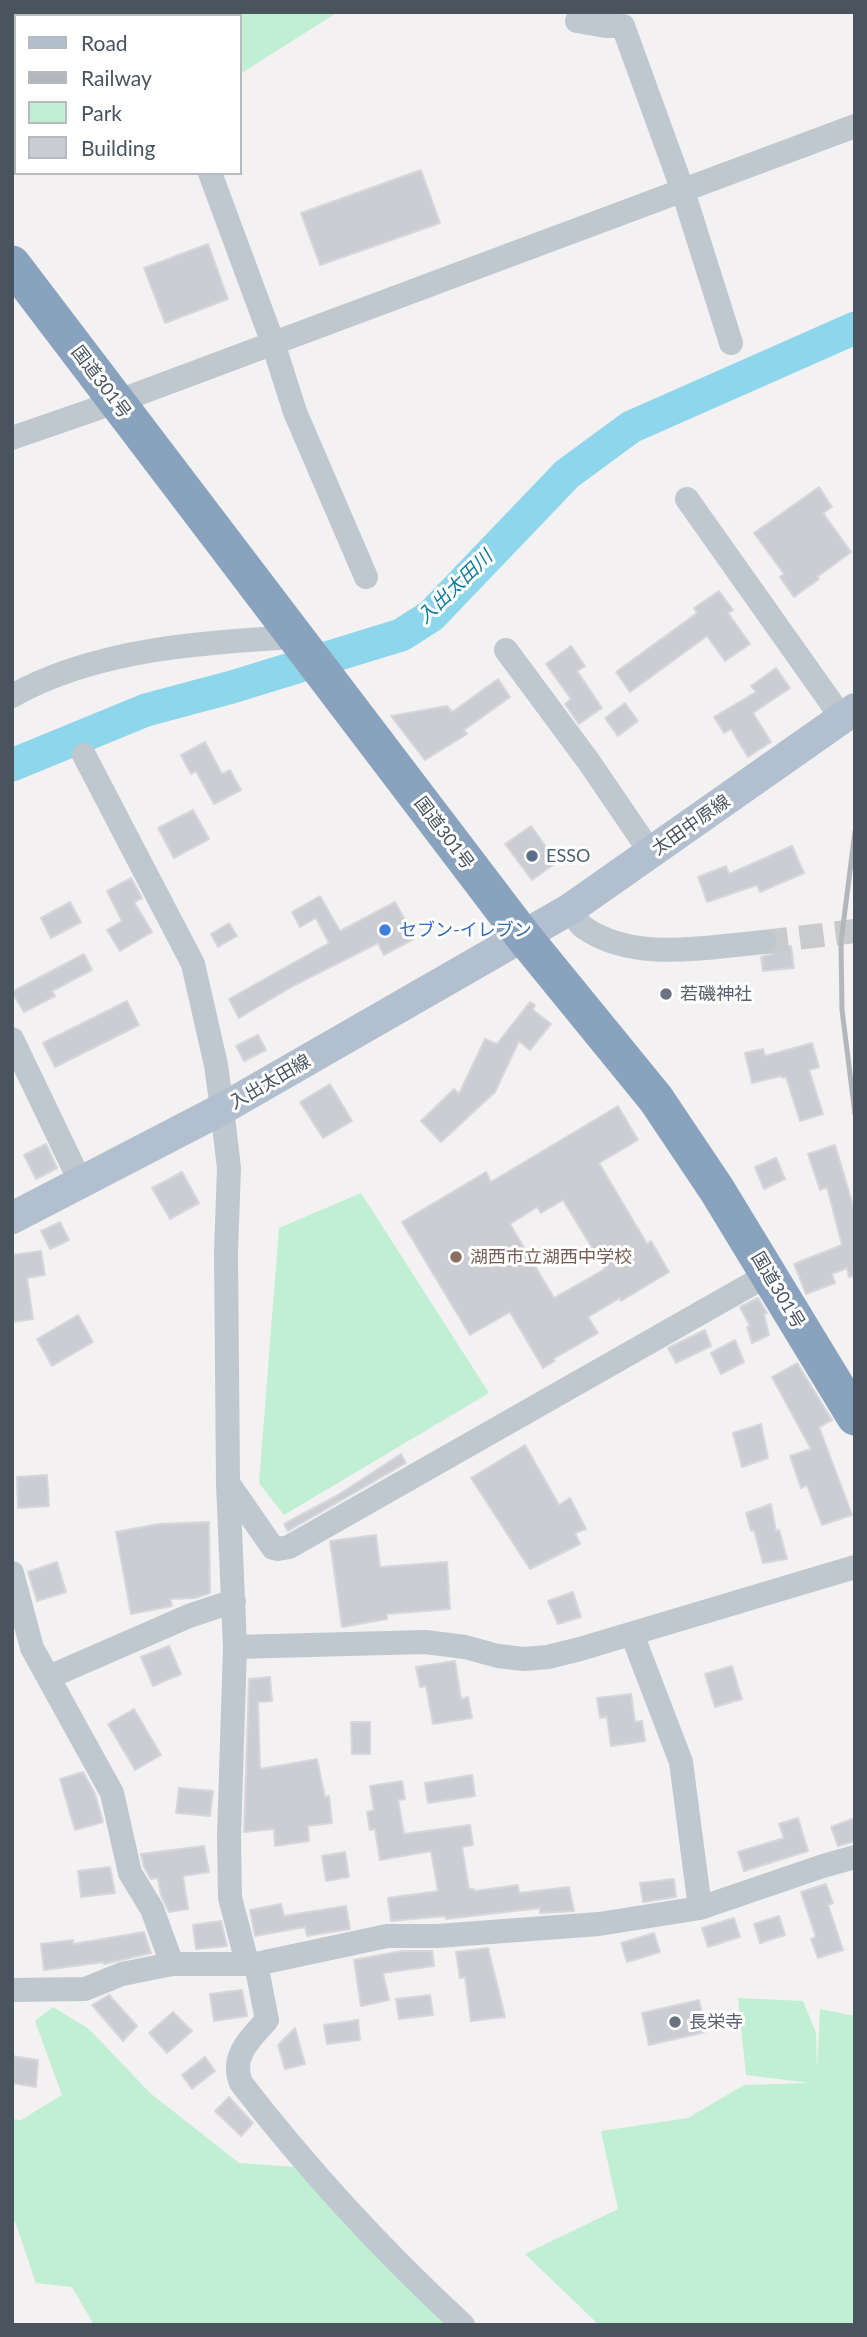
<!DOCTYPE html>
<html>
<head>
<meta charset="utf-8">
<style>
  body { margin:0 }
  #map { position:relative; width:867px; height:2337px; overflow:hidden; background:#f3f1f1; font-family:Lato,sans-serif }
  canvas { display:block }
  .frame { position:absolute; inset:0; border:14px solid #49545e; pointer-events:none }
  .legend { position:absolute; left:14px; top:14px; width:228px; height:161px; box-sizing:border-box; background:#fff; border:2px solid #b6bbbf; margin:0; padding:9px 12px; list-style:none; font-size:21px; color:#49545e }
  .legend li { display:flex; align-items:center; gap:14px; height:35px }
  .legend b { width:35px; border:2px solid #b6bbbf }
</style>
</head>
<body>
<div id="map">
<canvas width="867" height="2337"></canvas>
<div class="frame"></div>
<ul class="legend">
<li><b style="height:9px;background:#b1bfcf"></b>Road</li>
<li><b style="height:9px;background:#b3b6bb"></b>Railway</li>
<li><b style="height:19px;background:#c1efd3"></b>Park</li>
<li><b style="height:19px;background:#cbcdd3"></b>Building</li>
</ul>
</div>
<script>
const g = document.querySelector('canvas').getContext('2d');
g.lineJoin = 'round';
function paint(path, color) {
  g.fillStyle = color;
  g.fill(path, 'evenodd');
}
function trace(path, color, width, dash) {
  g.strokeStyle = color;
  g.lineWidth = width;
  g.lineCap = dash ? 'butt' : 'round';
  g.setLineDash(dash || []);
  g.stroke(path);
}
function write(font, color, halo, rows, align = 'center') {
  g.font = font + ' Lato,"Noto Sans JP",sans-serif';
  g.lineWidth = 6;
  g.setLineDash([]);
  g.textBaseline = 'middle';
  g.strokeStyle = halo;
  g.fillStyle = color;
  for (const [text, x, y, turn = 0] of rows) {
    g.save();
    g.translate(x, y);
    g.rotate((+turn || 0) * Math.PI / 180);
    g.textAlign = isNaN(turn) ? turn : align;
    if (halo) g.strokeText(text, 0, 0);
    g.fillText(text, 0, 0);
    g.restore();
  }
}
const green = new Path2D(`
  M136 12H338L240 74V16H139Z
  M361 1193 489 1393 284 1515 259 1483 279 1228Z
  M738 1998 803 2001 816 2033 817 2070 820 2009 855 2016V2325H599L525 2254 618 2209 601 2131 688 2118 744 2085 810 2083 746 2075Z
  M53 2007 89 2029 150 2093 239 2163 297 2167 445 2325H94L72 2287 36 2283 16 2224 12 2219V2119L21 2120 62 2095 35 2021Z`);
const river = new Path2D(`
  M12 765 146 710 232 687 401 635 431 616 567 474 631 427 855 328`);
const building = new Path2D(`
  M421 170 440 223 320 265 301 213Z
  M208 244 228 299 165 323 144 268Z
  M819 487 832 507 823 513 851 552 817 577 819 579 794 597 780 577 784 574 754 533Z
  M719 591 733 610 728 613 750 644 725 661 707 636 630 692 616 672 697 613 694 608Z
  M571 646 585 666 577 671 602 708 579 724 565 704 571 699 546 664Z
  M776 668 790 688 753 713 771 742 748 757 731 729 724 733 714 717 756 692 751 686Z
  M498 679 510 697 464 730 467 734 425 760 391 716 447 706 452 712Z
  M625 703 638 721 618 736 605 718Z
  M205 742 222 774 230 770 241 790 214 804 196 771 191 774 181 755Z
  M193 810 209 839 174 858 158 828Z
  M531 826 557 862 532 880 505 844Z
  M792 846 804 873 760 892 757 885 707 902 698 877 726 866 729 874Z
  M131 878 142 898 134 902 152 932 120 951 107 930 122 921 107 891Z
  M320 896 340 931 395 902 415 938 384 955 378 943 293 986 239 1018 229 999 329 943 316 918 300 927 292 912Z
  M70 902 81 922 51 938 41 918Z
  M229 923 237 936 218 947 211 934Z
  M791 946 794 968 763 971 761 957 772 954 778 947Z
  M84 954 92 970 52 991 55 996 24 1012 12 992Z
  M127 1001 139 1025 55 1067 43 1043Z
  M530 1002 535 1005 533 1010 551 1024 530 1050 519 1041 495 1092 441 1142 421 1121 454 1089 459 1094 485 1039 497 1044Z
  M258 1035 266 1050 244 1061 236 1046Z
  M812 1043 819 1067 809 1070 823 1114 800 1121 786 1077 782 1078 781 1076 752 1083 745 1053 763 1049 765 1056Z
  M330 1084 352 1121 323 1138 300 1102Z
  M618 1106 638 1140 599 1163 647 1244 651 1241 669 1272 621 1301 620 1298 588 1317 598 1333 553 1359 555 1361 543 1368 510 1312 470 1335 402 1222 486 1172 491 1182ZM563 1200 605 1269 554 1298 510 1224 537 1207 541 1213Z
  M46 1144 57 1168 36 1179 24 1155Z
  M835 1145 855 1212V1276L849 1277 847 1268 832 1274 835 1283 806 1294 794 1264 842 1245 827 1187 820 1190 808 1154Z
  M776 1158 785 1179 764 1189 755 1167Z
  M182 1172 199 1203 170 1219 152 1188Z
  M60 1222 69 1240 50 1249 41 1231Z
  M41 1251 45 1275 27 1278 33 1319 12 1322V1255Z
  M758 1298 767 1313 764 1314 769 1335 752 1343 747 1327 750 1326 740 1307Z
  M78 1315 93 1342 52 1366 37 1339Z
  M705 1330 711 1346 676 1363 668 1348Z
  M735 1340 744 1362 721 1374 711 1353Z
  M797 1363 832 1420 819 1427 852 1515 822 1525 807 1485 801 1488 790 1456 811 1449 772 1377Z
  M761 1424 768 1458 742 1467 733 1433Z
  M525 1445 559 1505 570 1498 586 1529 575 1533 580 1544 530 1569 471 1478Z
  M401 1454 406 1463 288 1531 284 1524 338 1495Z
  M47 1475 49 1506 18 1508 17 1477Z
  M771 1504 776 1531 779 1530 787 1559 763 1563 754 1530 751 1531 746 1513Z
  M209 1522 210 1593 195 1598 170 1599 172 1606 131 1614 116 1532 159 1524Z
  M376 1535 380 1567 447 1562 450 1609 387 1614V1619L342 1627 330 1541Z
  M57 1562 66 1592 37 1601 28 1572Z
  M573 1592 581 1617 558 1624 548 1601Z
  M169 1646 181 1674 153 1686 141 1657Z
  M455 1661 461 1699 468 1697 472 1718 433 1724 426 1686 420 1687 416 1667Z
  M732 1666 742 1699 715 1707 705 1674Z
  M270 1677 272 1701 258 1702 260 1769 317 1759 325 1797 329 1796 332 1823 308 1826 309 1841 275 1846 274 1829 244 1832 249 1679Z
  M631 1694 635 1722 642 1721 645 1741 611 1746 607 1717 600 1718 597 1698Z
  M134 1709 161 1755 135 1770 108 1724Z
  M351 1722H370V1754H352Z
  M83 1772 95 1794 103 1822 75 1830 60 1779Z
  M472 1775 475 1796 428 1803 425 1783Z
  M402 1781 405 1799 398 1800 404 1834 470 1825 473 1845 462 1847 469 1889H474L475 1891 518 1885 519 1893 569 1887 574 1911 540 1913V1908L446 1919 445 1916 391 1921 388 1898 438 1891 431 1851 380 1860 375 1829 370 1830 367 1812 374 1810 370 1786Z
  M179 1788 213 1791 210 1816 176 1813Z
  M798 1818 808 1851 744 1871 738 1852 784 1838 779 1824Z
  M855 1818V1841L838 1846 831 1827Z
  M204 1846 209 1872 183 1876 188 1909 169 1912 161 1895 158 1878 151 1879 144 1867 141 1854Z
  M345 1852 349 1877 326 1881 322 1856Z
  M110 1867 115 1893 81 1897 78 1871Z
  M674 1879 676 1897 643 1902 640 1883Z
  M826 1884 833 1903 828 1905 843 1950 818 1958 811 1939 816 1937 801 1892Z
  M281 1904 284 1916 346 1906 350 1929 307 1936 305 1927 255 1936 250 1910Z
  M779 1916 785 1935 760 1943 754 1924Z
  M734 1918 740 1937 708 1947 702 1928Z
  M221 1921 227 1946 196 1949 193 1925Z
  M144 1932 151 1953 104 1964V1962L44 1970 41 1944 73 1940V1944Z
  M654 1933 660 1952 627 1962 621 1943Z
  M488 1948 505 2017 471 2021 465 1977 460 1978 456 1952Z
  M402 1951H432L434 1966 383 1973 389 2000 361 2006 354 1960Z
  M242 1990 247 2016 214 2021 210 1994Z
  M109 1995 137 2026 123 2041 92 2005Z
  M430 1995 433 2015 399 2019 396 1999Z
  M699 2000 706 2032 649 2045 642 2013Z
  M173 2012 192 2031 167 2053 149 2033Z
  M358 2020 360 2040 327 2044 324 2025Z
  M295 2028 305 2064 285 2069 278 2045Z
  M12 2056 38 2060 36 2087 12 2083Z
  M205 2057 215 2071 192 2089 182 2075Z
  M229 2097 253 2123 241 2136 215 2111Z`);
const minorTunnel = new Path2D(`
  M764 942 855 931`);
const minor = new Path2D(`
  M577 21 606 26H623L683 191 731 343
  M12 112H16
  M210 173 273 343 295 412 366 577
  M12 438 116 402 855 126
  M687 499 842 718
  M506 650 589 762 651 853
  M12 696C95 649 204 642 297 637
  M84 755 193 964 216 1065 222 1109 229 1168 226 1251 228 1483 235 1647 229 1837 230 1898 247 1962
  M570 909C574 915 578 923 583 927 634 963 706 947 764 942
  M12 1039 80 1181
  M228 1483 273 1548 278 1549 289 1547 769 1274
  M12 1573 32 1648 112 1793 130 1873 152 1909 172 1964
  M632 1634 681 1762 700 1908
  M235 1647 425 1642 465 1647 498 1656 524 1659 548 1657 580 1649 855 1567
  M49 1677 189 1616 234 1601
  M256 1964 267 2020C251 2038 230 2056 241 2083 308 2170 382 2250 463 2325
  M12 1990 85 1989 122 1974 172 1964H256L387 1936H437L599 1924 700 1908 823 1866 855 1857`);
const major = new Path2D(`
  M12 1218 222 1109 570 909 855 709`);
const highway = new Path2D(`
  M12 264 523 936 656 1099 717 1190 855 1417`);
const rail = new Path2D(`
  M855 831 841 942 842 1010 855 1114`);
const markers = [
  [532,856,7,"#5c6f8a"],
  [385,930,7,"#3f7fe0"],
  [666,994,7,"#6b7280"],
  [456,1257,7,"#8d6e63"],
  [675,2022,7,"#6b7280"]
];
const streetNames = [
  ["国道301号",101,382,53],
  ["太田中原線",691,825,-35],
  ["国道301号",444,833,53],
  ["入出太田線",270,1082,-30],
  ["国道301号",778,1290,59]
];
const serviceNames = [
  ["ESSO",546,856]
];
const shopNames = [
  ["セブン-イレブン",399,930]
];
const worshipNames = [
  ["若磯神社",680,994],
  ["長栄寺",689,2022]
];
const educationNames = [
  ["湖西市立湖西中学校",470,1257]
];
const waterNames = [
  ["入出太田川",455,587,-44]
];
paint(green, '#c1efd3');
trace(river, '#8ed6eb', 33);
paint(building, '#cbcdd3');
trace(building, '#d5d7dc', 2);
trace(minorTunnel, '#c8cacc', 24, [24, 12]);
trace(minor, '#bfc8cf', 24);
trace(major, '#b1bfcf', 32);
trace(highway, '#89a2be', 37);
trace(rail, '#b3b6bb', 5);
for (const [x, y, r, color] of markers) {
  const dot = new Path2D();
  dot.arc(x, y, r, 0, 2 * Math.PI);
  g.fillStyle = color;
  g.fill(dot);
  trace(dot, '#fff', 2.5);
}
write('18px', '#49545e', '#fff', streetNames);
write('18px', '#4e5e75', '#fff', serviceNames, 'left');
write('18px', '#366cbe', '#fff', shopNames, 'left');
write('18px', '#5b616d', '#fff', worshipNames, 'left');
write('18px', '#785e54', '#fff', educationNames, 'left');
write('italic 19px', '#0e7c9c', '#fff', waterNames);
</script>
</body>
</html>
